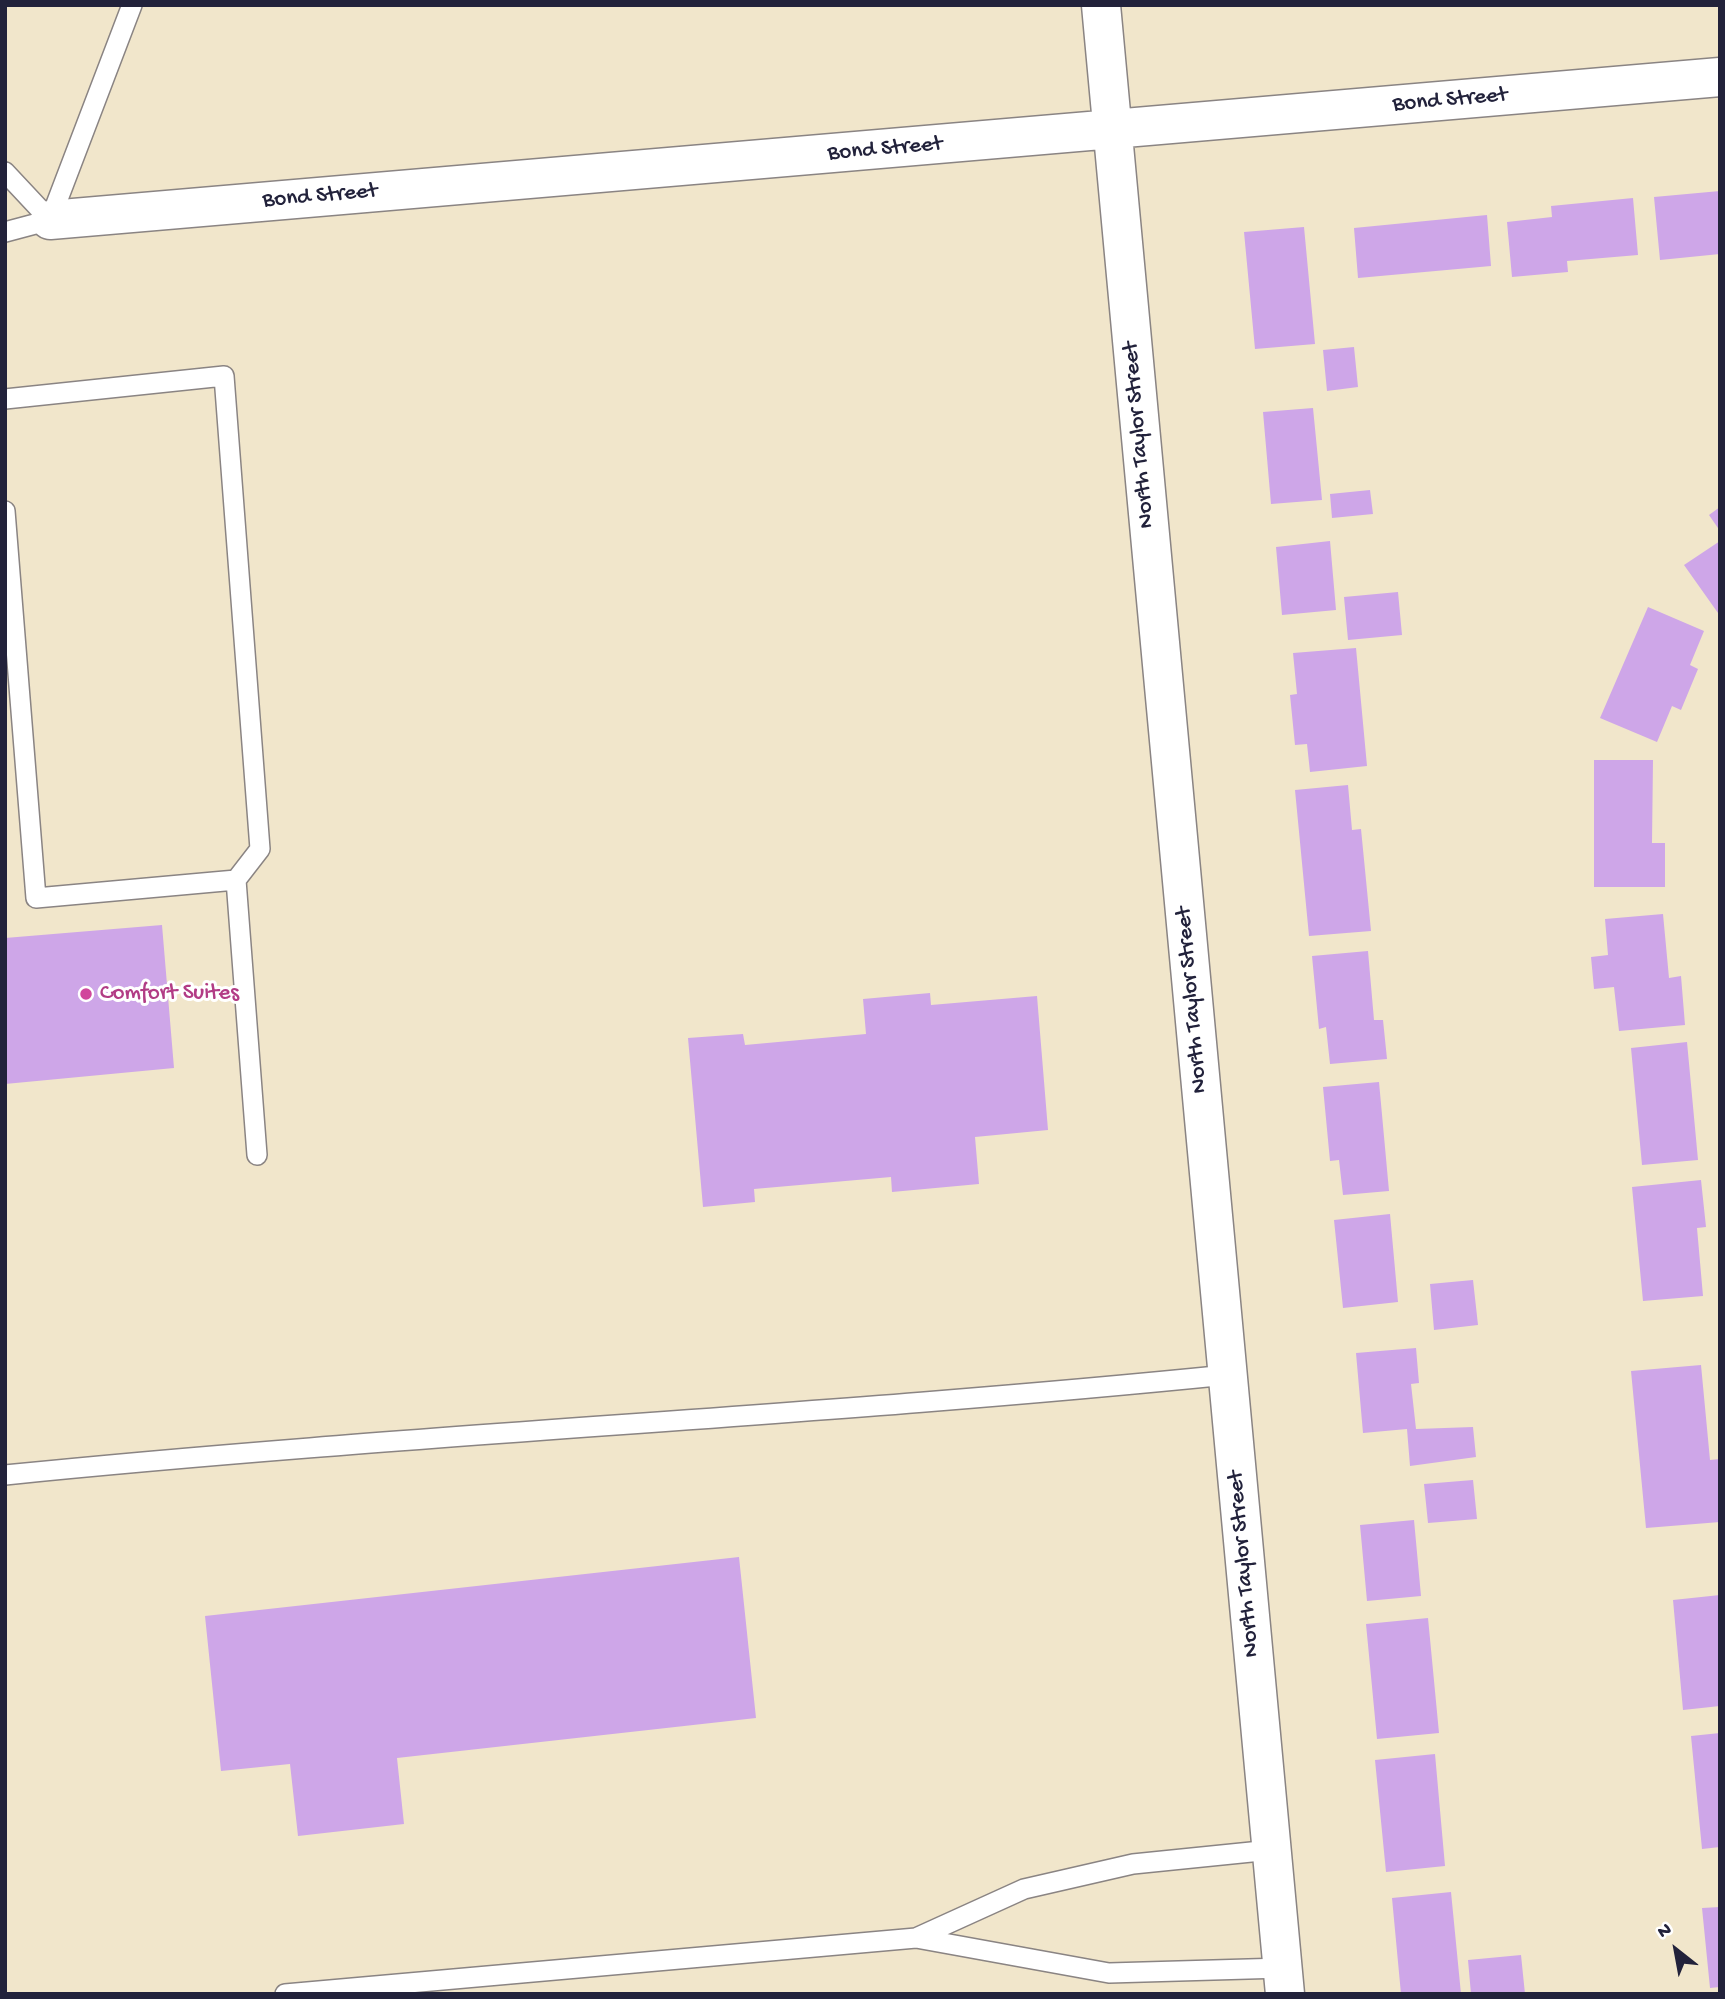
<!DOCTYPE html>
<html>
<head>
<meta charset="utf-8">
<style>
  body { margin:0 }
  #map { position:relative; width:1725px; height:1999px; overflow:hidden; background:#f1e6cb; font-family:"Gochi Hand",sans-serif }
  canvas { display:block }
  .frame { position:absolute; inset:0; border:7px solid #22223b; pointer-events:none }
  .north { position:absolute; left:1641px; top:1915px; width:70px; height:70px; -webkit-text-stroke:5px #fff; paint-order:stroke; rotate:329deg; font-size:19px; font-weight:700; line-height:28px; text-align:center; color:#22223b }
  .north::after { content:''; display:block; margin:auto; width:24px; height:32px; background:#22223b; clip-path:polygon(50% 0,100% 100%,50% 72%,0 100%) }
</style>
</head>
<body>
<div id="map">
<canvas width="1725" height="1999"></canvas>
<div class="frame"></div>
<div class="north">N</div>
</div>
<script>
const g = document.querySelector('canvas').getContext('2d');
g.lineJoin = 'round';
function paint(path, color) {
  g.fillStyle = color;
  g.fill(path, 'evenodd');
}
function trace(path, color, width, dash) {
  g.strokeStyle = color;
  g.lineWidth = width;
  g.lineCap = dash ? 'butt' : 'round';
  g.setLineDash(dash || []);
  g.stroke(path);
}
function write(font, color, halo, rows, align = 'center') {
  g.font = font + ' "Gochi Hand",sans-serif';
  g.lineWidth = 6;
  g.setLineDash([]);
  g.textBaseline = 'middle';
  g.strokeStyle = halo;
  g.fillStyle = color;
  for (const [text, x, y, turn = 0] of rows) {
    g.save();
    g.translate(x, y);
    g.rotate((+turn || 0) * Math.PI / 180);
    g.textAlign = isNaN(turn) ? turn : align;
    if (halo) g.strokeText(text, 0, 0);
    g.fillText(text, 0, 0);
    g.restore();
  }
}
const building = new Path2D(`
  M1720 191V254L1660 260 1654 197Z
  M1633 198 1638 255 1567 261 1568 272 1512 277 1507 222 1552 217 1551 206Z
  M1487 215 1491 266 1358 278 1354 228Z
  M1304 227 1315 344 1255 349 1244 232Z
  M1354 347 1358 387 1327 391 1323 350Z
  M1313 408 1322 500 1271 504 1263 412Z
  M1370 490 1373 514 1332 518 1330 494Z
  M1720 507V531L1709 515Z
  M1330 541 1336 610 1282 615 1276 547Z
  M1720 541V612L1718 613 1684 565Z
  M1398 592 1402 635 1348 640 1344 597Z
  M1648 607 1704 631 1690 665 1698 669 1681 710 1672 706 1657 742 1600 718Z
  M1356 648 1367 766 1310 772 1307 744 1295 745 1290 695 1297 694 1293 653Z
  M1594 760H1653L1652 843H1665V887H1594Z
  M1348 785 1352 830 1361 829 1371 931 1309 936 1295 790Z
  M1663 914 1669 978 1681 976 1685 1025 1619 1031 1614 987 1594 989 1591 957 1608 955 1605 919Z
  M162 925 174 1068 5 1084V938Z
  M1368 951 1374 1020H1383L1387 1059 1330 1064 1326 1027 1319 1029 1312 956Z
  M930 993 931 1005 1037 996 1048 1130 975 1137 979 1184 892 1192 891 1177 754 1189 755 1202 703 1207 688 1038 743 1034 745 1045 866 1034 863 999Z
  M1687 1042 1698 1160 1642 1165 1631 1048Z
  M1379 1082 1389 1191 1343 1195 1339 1160 1330 1161 1323 1087Z
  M1701 1180 1706 1227 1697 1228 1703 1296 1643 1301 1632 1187Z
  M1390 1214 1398 1302 1343 1308 1334 1220Z
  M1473 1280 1478 1325 1434 1330 1430 1284Z
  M1416 1348 1419 1383 1411 1384 1416 1429 1473 1427 1476 1457 1410 1466 1407 1429 1363 1433 1356 1353Z
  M1701 1365 1710 1460 1720 1459V1522L1646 1528 1631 1371Z
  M1473 1480 1477 1519 1428 1523 1424 1484Z
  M1414 1520 1421 1596 1367 1601 1360 1525Z
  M739 1557 756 1718 397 1758 404 1824 298 1836 290 1764 221 1771 205 1616Z
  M1720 1595V1706L1683 1710 1673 1600Z
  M1428 1618 1439 1733 1377 1739 1366 1624Z
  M1720 1733V1847L1702 1849 1691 1736Z
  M1435 1754 1445 1866 1386 1872 1375 1760Z
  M1451 1892 1461 1994H1401L1392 1898Z
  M1720 1907V1987L1710 1988 1702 1908Z
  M1521 1955 1525 1994H1471L1468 1960Z`);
const service = new Path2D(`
  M5 172 50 220
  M50 220 132 5
  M5 232 50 220
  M5 399 224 376 260 849 236 880
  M5 511 36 898 236 880 257 1155
  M5 1475C412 1434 821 1416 1227 1375
  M1271 1850 1133 1864 1024 1889 916 1938 1109 1973 1283 1968
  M285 1994 916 1938`);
const minor = new Path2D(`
  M1101 5 1285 1994
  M50 220 1720 77`);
const markers = [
  [86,994,7,"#d1479c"]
];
const streetNames = [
  ["Bond Street",1450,101,-5],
  ["Bond Street",885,150,-5],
  ["Bond Street",320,197,-5],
  ["North Taylor Street",1140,435,-95],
  ["North Taylor Street",1193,1000,-95],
  ["North Taylor Street",1245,1564,-95]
];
const hotelNames = [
  ["Comfort Suites",100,994]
];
paint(building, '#cea6e8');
trace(service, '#8a8483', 22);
trace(minor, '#8a8483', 41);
trace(service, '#fff', 19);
trace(minor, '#fff', 38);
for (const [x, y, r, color] of markers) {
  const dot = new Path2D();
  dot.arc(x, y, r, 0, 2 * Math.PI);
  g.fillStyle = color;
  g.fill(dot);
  trace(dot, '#fff', 2.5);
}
write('23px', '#22223b', '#fff', streetNames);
write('23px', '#b23c85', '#fff', hotelNames, 'left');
</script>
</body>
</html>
